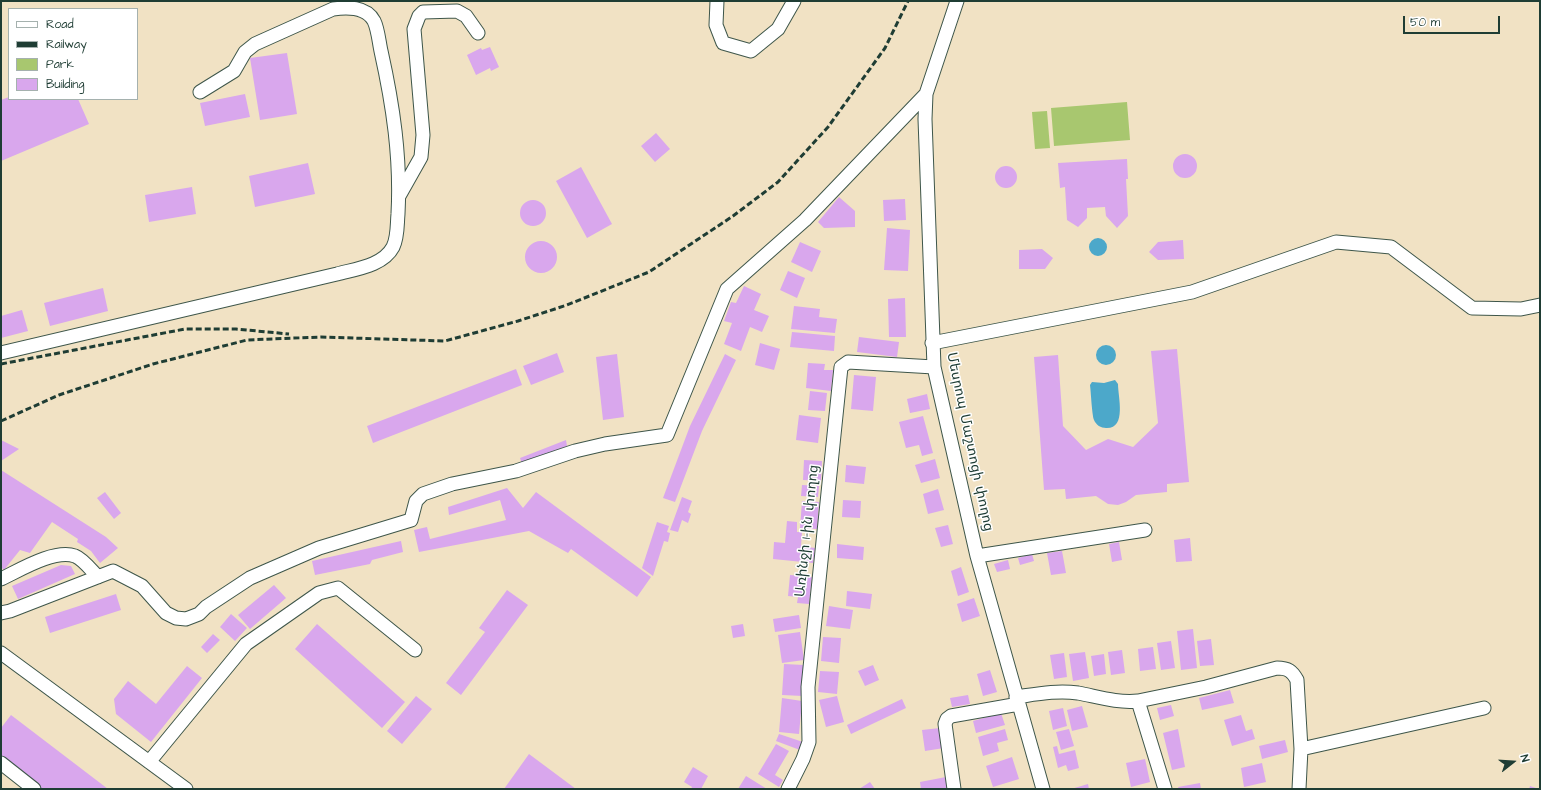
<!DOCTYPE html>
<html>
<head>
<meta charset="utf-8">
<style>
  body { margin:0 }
  #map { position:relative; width:1541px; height:790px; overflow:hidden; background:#f1e2c4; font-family:"Architects Daughter",sans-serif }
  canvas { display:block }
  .frame { position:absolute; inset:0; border:2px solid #1f3d34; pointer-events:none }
  .legend { position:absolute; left:8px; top:8px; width:130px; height:92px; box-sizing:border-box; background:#fff; border:1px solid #a5b1ae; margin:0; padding:5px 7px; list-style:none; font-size:12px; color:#1f3d34 }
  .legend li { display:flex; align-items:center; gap:8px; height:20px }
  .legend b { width:20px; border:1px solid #a5b1ae }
  .north { position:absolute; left:1493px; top:742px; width:40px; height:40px; -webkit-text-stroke:3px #fff; paint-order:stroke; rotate:73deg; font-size:11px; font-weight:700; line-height:16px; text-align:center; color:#1f3d34 }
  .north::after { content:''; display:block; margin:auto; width:14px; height:18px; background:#1f3d34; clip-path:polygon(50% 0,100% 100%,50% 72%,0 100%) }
  .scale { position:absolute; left:1403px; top:16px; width:97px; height:18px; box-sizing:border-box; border:2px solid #1f3d34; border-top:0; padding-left:5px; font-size:12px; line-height:14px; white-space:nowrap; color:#1f3d34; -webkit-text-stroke:3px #fff; paint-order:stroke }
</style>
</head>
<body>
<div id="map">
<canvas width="1541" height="790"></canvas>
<div class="frame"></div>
<ul class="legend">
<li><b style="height:5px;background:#fff"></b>Road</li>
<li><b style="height:5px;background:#1f3d34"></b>Railway</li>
<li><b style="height:11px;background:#a8c76f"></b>Park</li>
<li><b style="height:11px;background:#d9a7ed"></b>Building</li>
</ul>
<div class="north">N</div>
<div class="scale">50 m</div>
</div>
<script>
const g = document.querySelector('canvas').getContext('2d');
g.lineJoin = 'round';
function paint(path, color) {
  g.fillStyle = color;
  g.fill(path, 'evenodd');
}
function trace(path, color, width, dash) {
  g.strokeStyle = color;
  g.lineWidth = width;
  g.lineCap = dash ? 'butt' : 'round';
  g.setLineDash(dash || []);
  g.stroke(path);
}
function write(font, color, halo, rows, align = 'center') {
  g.font = font + ' "Architects Daughter","Noto Sans Armenian",sans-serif';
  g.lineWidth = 3;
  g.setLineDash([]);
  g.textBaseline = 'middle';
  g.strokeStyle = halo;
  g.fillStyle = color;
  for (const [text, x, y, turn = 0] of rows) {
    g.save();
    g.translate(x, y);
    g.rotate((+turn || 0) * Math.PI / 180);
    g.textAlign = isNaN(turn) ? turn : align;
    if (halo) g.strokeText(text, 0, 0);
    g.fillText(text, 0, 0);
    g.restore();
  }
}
const green = new Path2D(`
  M1127 102 1130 140 1054 146 1051 108Z
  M1047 111 1050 148 1035 149 1032 112Z`);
const water = new Path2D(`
  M1089 247a9 9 0 1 1 18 0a9 9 0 1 1-18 0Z
  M1096 355a10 10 0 1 1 20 0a10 10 0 1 1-20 0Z
  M1115 380 1118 384C1118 397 1127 429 1106 428 1101 428 1096 425 1094 420 1092 415 1091 393 1090 385L1092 382 1104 383Z`);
const building = new Path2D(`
  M490 47 499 67 491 71 490 68 476 75 467 55 481 48 482 50Z
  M287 53 297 114 260 120 250 58Z
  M245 94 250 117 205 126 200 103Z
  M9 97V99H78L89 124 1 161V100Z
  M656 133 670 149 655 162 641 146Z
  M1173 166a12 12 0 1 1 24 0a12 12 0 1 1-24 0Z
  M1127 159 1128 179H1126L1128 216 1117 228 1106 216 1105 207 1087 208V218L1078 227 1067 220 1065 187 1060 188 1058 163Z
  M308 163 315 194 255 207 249 176Z
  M995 177a11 11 0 1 1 22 0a11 11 0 1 1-22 0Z
  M581 167 612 224 587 238 556 181Z
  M192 187 196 214 149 222 145 195Z
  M839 197 855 211V227L824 228 818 222Z
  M905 199 906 220 884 221 883 200Z
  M520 213a13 13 0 1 1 26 0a13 13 0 1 1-26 0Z
  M887 228 910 230 908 271 884 270Z
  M1183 240 1184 259 1158 260 1149 252 1158 242Z
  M525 257a16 16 0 1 1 32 0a16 16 0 1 1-32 0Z
  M800 242 821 251 812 272 791 262Z
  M1042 249 1053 258 1045 269H1019V250Z
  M788 271 805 278 797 298 780 290Z
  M744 286 761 294 754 310 769 316 762 332 750 327 741 351 724 344 732 323 724 321 731 302 736 303Z
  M103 288 108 311 50 326 44 303Z
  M905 298 906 337H889L888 299Z
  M794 306 820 309 819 317 837 319 835 333 791 329Z
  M22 310 28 331 1 338V316Z
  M792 332 835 336 834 351 790 347Z
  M859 337 899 342 897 357 857 352Z
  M760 343 780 349 774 370 755 365Z
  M1177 349 1189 482 1167 484V492L1136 495 1126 502 1118 505 1108 504 1096 496 1066 499 1065 489 1044 490 1034 357 1058 355 1063 426 1086 450 1108 439 1133 447 1158 423 1151 351Z
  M557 353 564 372 531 385 523 366Z
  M617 354 624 417 603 420 596 357Z
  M725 354 736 360 702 431 675 502 663 498 690 426Z
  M808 363 825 364 824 370H833L831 391 806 388Z
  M516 369 522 385 373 443 367 426Z
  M854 375 876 377 873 411 851 409Z
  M810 391 827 393 825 411 808 410Z
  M927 394 930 409 910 413 907 399Z
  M799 415 821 418 818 443 796 440Z
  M923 416 933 453 922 456 919 445 906 448 899 422Z
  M1 440 19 449 1 461Z
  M566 440 567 446 522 464 520 458Z
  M935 459 940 478 921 483 915 465Z
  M804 460 822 461 821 481 803 480Z
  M846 465 866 467 864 484 845 482Z
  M1 470 106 537 118 548 100 563 91 551 77 542 78 539 52 522 30 553 20 550 4 570 1 567Z
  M802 485 819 486 818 497 801 496Z
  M507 488 523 508 536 492 651 577 637 597 571 549 568 553 529 531 419 552 414 530 427 527 430 539 506 520 500 500 449 515 448 507Z
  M938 489 944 510 928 514 923 494Z
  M105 492 121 513 114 519 97 498Z
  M682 497 692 501 688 512 691 514 688 523 682 520 678 532 670 530Z
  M843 500 861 501 860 518 842 517Z
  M802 501 819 502 817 529 800 528Z
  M787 521 797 522V532H802L801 546 815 548 813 563 773 559 774 542 785 543Z
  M657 522 669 526 667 532 670 533 668 542 664 541 653 576 642 568Z
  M948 525 953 544 941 547 935 528Z
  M1190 538 1192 561 1176 562 1174 540Z
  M401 541 403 552 372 560 370 564 315 575 312 561Z
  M1119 542 1122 560 1112 562 1109 544Z
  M837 544 864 547 863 560 837 558Z
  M1062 551 1066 573 1051 575 1047 553Z
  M1032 554 1034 561 1020 565 1018 558Z
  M1008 560 1010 569 997 572 994 564Z
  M61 565 71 566 75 574 18 599 12 586Z
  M961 567 969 592 958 596 951 571Z
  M790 575 812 577 809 604 797 603 798 597 788 596Z
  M274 585 286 598 250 629 238 615Z
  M507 590 528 605 461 695 446 683 485 632 479 628Z
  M847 591 872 594 870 609 846 606Z
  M116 594 121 610 50 633 45 617Z
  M974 598 980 616 962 622 957 604Z
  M829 606 853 610 850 629 826 626Z
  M231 614 247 628 235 641 220 627Z
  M799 615 801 628 775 632 773 619Z
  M317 624 405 702 382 728 295 649Z
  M743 624 745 636 733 638 731 626Z
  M1193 629 1197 668 1181 670 1177 631Z
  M800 632 804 660 782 663 778 635Z
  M213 634 220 640 207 653 201 647Z
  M823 637 841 638 839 663 821 661Z
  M1211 639 1214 665 1200 666 1197 641Z
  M1171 641 1175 668 1161 670 1157 643Z
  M1153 647 1156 669 1140 671 1138 649Z
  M1122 650 1125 673 1111 675 1108 652Z
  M1085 652 1089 678 1073 681 1069 654Z
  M1064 653 1067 677 1054 679 1050 655Z
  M1104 654 1106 674 1094 676 1091 656Z
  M784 664 804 665 803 696 782 695Z
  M873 665 879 680 865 686 858 671Z
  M187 666 202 678 151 742 116 714 114 699 128 681 156 704Z
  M990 670 997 692 983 696 977 674Z
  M820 671 839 672 837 694 818 692Z
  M1230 690 1234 703 1202 710 1199 698Z
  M968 695 970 704 952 707 950 698Z
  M416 696 432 709 402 744 387 731Z
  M837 696 844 722 826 727 819 700Z
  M782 698 802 701 799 734 779 732Z
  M902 699 906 708 851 734 847 725Z
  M1171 705 1174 716 1160 720 1157 708Z
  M1082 706 1088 727 1072 731 1067 710Z
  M1063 708 1067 726 1053 730 1049 711Z
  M1001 713 1005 725 976 733 973 721Z
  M11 715 108 789H39L1 760V728Z
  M1241 715 1246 731 1252 729 1255 739 1232 746 1224 720Z
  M940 728 944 748 925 751 922 730Z
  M1005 729 1008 740 997 743 999 751 983 756 978 737Z
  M1069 729 1074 746 1061 750 1056 732Z
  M1178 729 1185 767 1172 770 1163 733Z
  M779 734 803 742 800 750 776 741Z
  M1285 740 1288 752 1262 759 1259 746Z
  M776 744 789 751 775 775 783 780 779 787 758 774Z
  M1057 746 1059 754 1075 750 1079 768 1068 771 1066 765 1058 768 1053 747Z
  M529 754 576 789H504Z
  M1012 757 1019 779 993 787 986 766Z
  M1145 759 1150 782 1131 787 1126 763Z
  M1262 763 1266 782 1244 787 1241 768Z
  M693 767 708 776 701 789H691L692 787 684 782Z
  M746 776 767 789H738Z
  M946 777 948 789H921L920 782Z
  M870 782 875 789H859Z
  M1200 783 1201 789H1179L1178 787Z
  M1088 784 1089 789H1071Z
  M1530 786 1539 789H1529Z`);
const minor = new Path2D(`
  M717 1 716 25 723 43 751 51 778 29 794 1
  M957 1 926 94 925 119 934 367 977 556 1043 789
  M399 196 421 157 423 135 414 29 419 16 423 12 457 11 466 16 478 33
  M932 343 1192 292 1336 242 1391 247 1472 308 1521 309 1540 305
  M1 353 337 274C355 269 383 266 393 247 398 237 397 224 398 214 401 158 393 105 381 51 379 42 378 29 374 21 366 6 347 7 333 9L255 44 245 52 234 71 200 92
  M977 556 1145 530
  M1 579C20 570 54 549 75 556 83 559 92 571 98 577
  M1 613 10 611 113 571 142 586 166 613 176 618 186 619 199 614 206 607 250 578 319 548 411 520 416 501 423 494 452 484 516 471 575 451 605 444 667 435 727 289 805 220 926 94
  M1 653 186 789
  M1016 697C1037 694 1057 690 1078 693 1099 697 1117 703 1138 701L1165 789
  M1138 701 1206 687 1277 668C1288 668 1292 671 1297 680L1301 749 1299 789
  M1301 749 1484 708
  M149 762 246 644 319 593 338 588 415 650
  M1 763 34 789
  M788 789 803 759 809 742 808 687 841 367 848 362 934 367
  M954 789 945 724 947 719 951 716 1019 704`);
const rail = new Path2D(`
  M1 364 185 329H236L289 334
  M1 421 59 395 153 364 247 340 321 337 445 341 518 321 567 305 649 272 733 216 778 182 828 127 885 48 908 1`);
const streetNames = [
  ["Մեսրոպ Մաշտոցի փողոց",969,442,78],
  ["Առինջի 1-ին փողոց",808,531,-84]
];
paint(green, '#a8c76f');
paint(water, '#4ca8ca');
paint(building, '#d9a7ed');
trace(minor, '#3e564a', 15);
trace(minor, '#fff', 13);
trace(rail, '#1f3d34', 3, [6, 3]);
write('14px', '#1f3d34', '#fff', streetNames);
</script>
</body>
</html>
